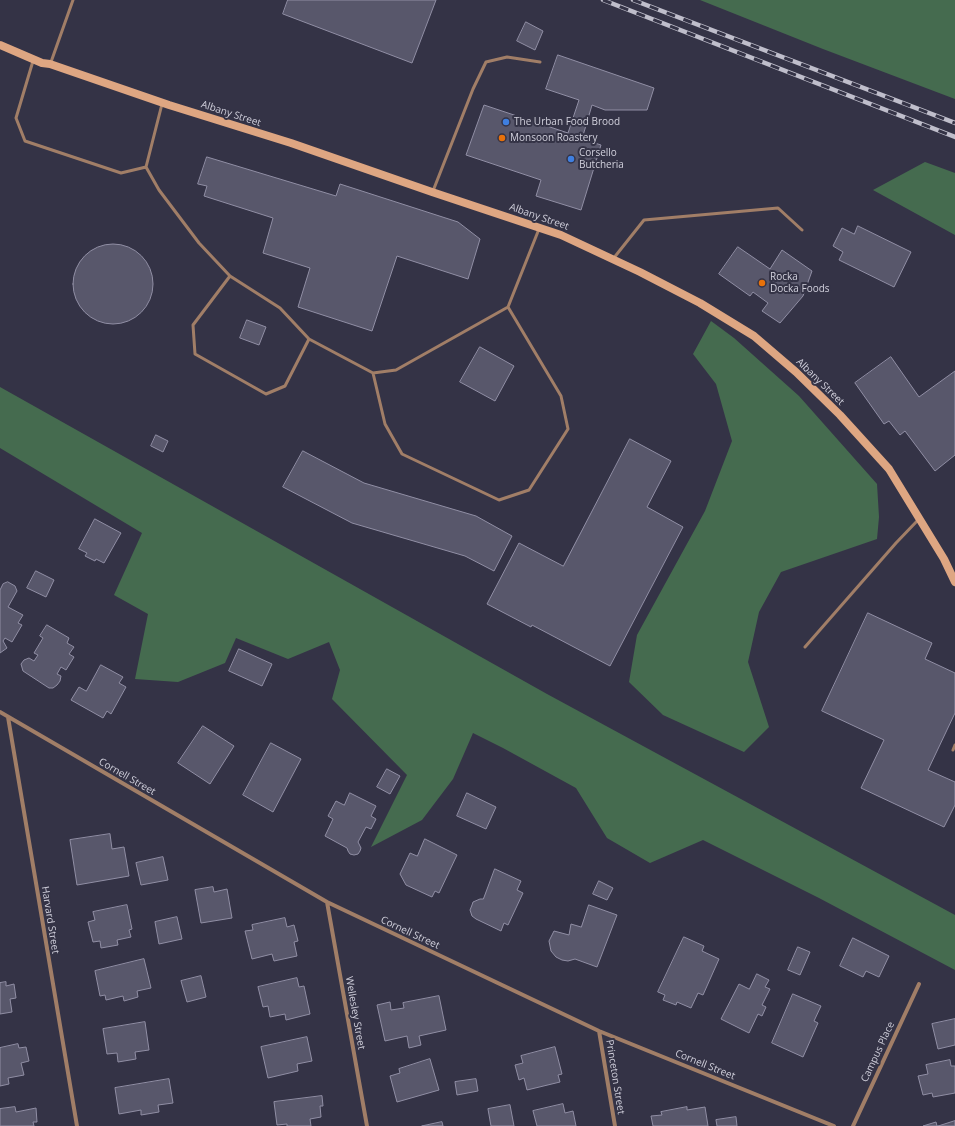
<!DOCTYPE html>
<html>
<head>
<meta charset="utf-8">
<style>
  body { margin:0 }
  canvas { display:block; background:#343346 }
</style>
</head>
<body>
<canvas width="955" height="1126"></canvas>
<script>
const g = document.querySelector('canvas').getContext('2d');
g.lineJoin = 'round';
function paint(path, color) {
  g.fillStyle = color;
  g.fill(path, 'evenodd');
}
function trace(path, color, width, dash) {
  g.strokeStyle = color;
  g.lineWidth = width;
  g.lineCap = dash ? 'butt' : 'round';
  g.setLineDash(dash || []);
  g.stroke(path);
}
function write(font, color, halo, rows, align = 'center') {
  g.font = font + ' "Open Sans",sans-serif';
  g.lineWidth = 4;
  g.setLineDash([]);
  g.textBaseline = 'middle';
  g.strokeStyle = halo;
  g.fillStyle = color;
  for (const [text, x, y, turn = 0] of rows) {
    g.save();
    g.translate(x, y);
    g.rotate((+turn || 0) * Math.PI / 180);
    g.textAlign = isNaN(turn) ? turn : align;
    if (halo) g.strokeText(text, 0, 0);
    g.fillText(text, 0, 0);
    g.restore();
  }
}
const forest = new Path2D(`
  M700 0H955V99L823 49Z
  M925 162 955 173V235L873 190Z
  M711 321 734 338 799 396 877 484 879 517 877 539 781 572 759 612 748 662 769 727 744 752 663 715 629 682 637 635 705 511 732 441 716 384 693 354Z
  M0 387 547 694 955 915V970L819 898 703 840 650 863 607 838 576 788 503 748 473 733 453 779 422 820 371 847 407 775 332 699 340 670 329 642 288 659 236 638 225 663 178 682 135 679 148 614 114 595 142 533 0 448Z`);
const building = new Path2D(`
  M288 0H436L412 63 283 14Z
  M526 22 543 31 535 50 517 41Z
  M558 55 654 88 647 110H605L592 105 582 139 601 145 581 210 536 196 541 180 466 155 484 105 568 133 579 100 546 89Z
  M207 157 336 196 340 184 458 222 480 239 468 279 397 256 372 331 298 307 310 268 263 253 273 218 204 196 207 186 198 184Z
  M858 226 911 252 894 287 839 260 843 252 833 246 842 228 854 234Z
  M73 284a40 40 0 1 1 80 0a40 40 0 1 1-80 0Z
  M738 247 770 269 782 250 812 271 803 296 780 323 762 311 768 303 753 292 750 296 719 274Z
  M247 320 266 327 259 345 240 338Z
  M480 347 514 366 495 401 460 382Z
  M891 357 919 397 955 371V455L935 471 905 431 900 435 889 421 884 424 855 383Z
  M156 435 168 441 163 452 151 446Z
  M630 439 671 461 647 507 683 527 610 666 532 625 531 627 487 604 519 543 563 566Z
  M303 451 364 483 476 516 512 536 494 571 465 556 352 523 283 487Z
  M95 519 121 533 104 563 96 559 95 561 85 556 87 553 79 549Z
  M36 571 54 580 46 597 27 588Z
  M8 582 15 586 17 591 8 607 23 615 18 623 22 625 12 642 5 638 3 641 7 648 0 653V590L3 584Z
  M868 613 932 643 925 659 955 673V713L928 770 955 782V805L944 827 861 788 884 740 822 711Z
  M47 625 69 638 67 643 74 647 69 654 74 657 66 670 61 667 57 674 61 676 60 681 57 685 53 688H49L23 671 21 664 24 660 29 658 34 661 38 655 34 653 43 638 40 636Z
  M239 649 272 664 262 686 229 671Z
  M101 665 123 677 119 683 126 687 111 714 107 711 103 718 71 700 79 687 86 691Z
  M203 726 234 746 210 784 178 763Z
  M271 743 301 759 273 812 243 795Z
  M387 769 400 776 390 794 377 787Z
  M350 793 376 806 371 816 376 819 371 829 366 827 358 842 361 848 360 851 358 854 354 855 350 854 348 851 347 848 325 836 333 819 328 816 336 801 344 805Z
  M467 793 496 807 486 829 457 816Z
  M110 834 112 849 124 847 129 876 77 885 70 840Z
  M425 839 457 855 439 893 435 891 432 897 406 885 400 874 410 853 417 856Z
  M163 857 168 880 141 885 136 863Z
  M495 869 521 881 517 890 523 893 508 925 504 923 501 931 476 919 472 916 470 910 472 905 473 902 480 899H483Z
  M599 881 613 888 607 900 593 894Z
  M213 887 214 892 227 889 232 918 201 923 195 890Z
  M127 905 132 929 129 930 131 937 117 940 118 945 101 948 100 941 93 942 88 922 95 920 93 912Z
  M589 905 617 915 597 967 575 959 568 961 562 960 556 957 551 951 549 941 554 931 569 935 571 924 581 927Z
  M177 917 182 939 159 944 155 922Z
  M285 918 287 927 294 925 298 941 294 942 297 956 274 961 272 954 252 959 245 931 253 930 252 925Z
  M684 937 704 946 702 951 719 959 703 995 698 993 691 1008 677 1002 676 1005 663 1000 665 995 658 992Z
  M853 938 889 956 879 977 866 971 863 977 840 966Z
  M798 947 810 952 800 975 788 970Z
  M144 959 151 988 137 991 138 997 124 1001 123 996 106 1000 105 995 100 996 95 971Z
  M757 974 769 980 765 987 770 989 762 1005 766 1007 762 1016 758 1014 749 1033 721 1019 739 984 749 989Z
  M201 976 206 997 187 1002 181 981Z
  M297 978 299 987 304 986 310 1014 286 1020 285 1014 270 1017 268 1006 263 1007 258 987Z
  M6 982V986L14 984 16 998 10 999 12 1012 0 1014V983Z
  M793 994 821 1006 814 1021 818 1023 803 1057 772 1043Z
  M439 996 446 1030 419 1036 421 1045 409 1048 407 1036 385 1041 377 1005 390 1002 391 1010 404 1008 403 1003Z
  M955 1019V1045L938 1049 932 1024Z
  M145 1022 149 1050 135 1052 136 1059 118 1062 117 1053 107 1054 103 1029Z
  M307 1037 312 1061 297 1064 298 1071 268 1078 261 1047Z
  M18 1044 19 1048 26 1047 29 1061 21 1063 24 1075 8 1078 9 1084 0 1086V1048Z
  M555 1047 562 1074 558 1075 560 1082 527 1090 524 1078 519 1080 515 1065 523 1063 521 1056Z
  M430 1059 439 1090 397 1102 390 1076 400 1073 399 1069Z
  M950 1060 951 1066H955V1093L933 1097 932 1093 923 1095 918 1076 928 1074 926 1065Z
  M169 1079 173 1103 158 1105 159 1112 141 1115V1110L119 1114 115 1088Z
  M476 1079 478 1091 457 1095 455 1082Z
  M322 1096 323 1106H320L321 1117 310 1119 311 1126H287V1124L277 1125 274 1102Z
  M563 1104 565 1113 573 1111 576 1126H537L533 1111Z
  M510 1105 514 1126H491L488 1109Z
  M15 1107 16 1112 36 1108 37 1122H33L34 1126H0V1109Z
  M687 1107V1110L705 1107 708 1126H653L651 1116 662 1115 661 1112Z
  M736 1117 737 1126H717L716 1120Z
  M955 1121V1126H923L936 1122 937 1126Z
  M442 1122 443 1126H422Z`);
const lane = new Path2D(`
  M33 61 16 118 25 141 121 173 146 167 162 104
  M51 62 73 0
  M146 167 159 190 199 243 230 276 280 308 309 339 373 373 396 370 508 307 539 229
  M433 191 473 89 486 62 507 57 540 62
  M613 259 644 220 778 208 802 230
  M230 276 193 325 195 354 266 394 285 386 309 339
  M373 373 385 424 402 454 499 500 529 490 568 429 561 396 508 307
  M805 647 896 543 918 520
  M953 750 955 745`);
const street = new Path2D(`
  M0 712 327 902 599 1031 834 1126
  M8 717 77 1126
  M327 902 367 1126
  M599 1031 615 1126
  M853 1126 919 984`);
const secondary = new Path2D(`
  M0 45 42 63 50 64 169 105 291 143 432 192 561 235 640 272 700 303 754 336 796 372 840 415 889 469 944 559 955 582`);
const rail = new Path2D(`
  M603 0 955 137
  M633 0 955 123`);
const markers = [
  [506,122,4,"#3f7fe0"],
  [502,138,4,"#e8710a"],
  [571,159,4,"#3f7fe0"],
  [762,283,4,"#e8710a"]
];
const streetNames = [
  ["Albany Street",231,114,18],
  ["Albany Street",539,217,19],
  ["Albany Street",820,382,44],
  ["Cornell Street",127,777,30],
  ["Harvard Street",50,920,81],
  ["Cornell Street",410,933,25],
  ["Wellesley Street",355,1013,80],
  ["Campus Place",878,1052,-65],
  ["Cornell Street",705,1065,22],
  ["Princeton Street",615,1077,81]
];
const poiNames = [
  ["The Urban Food Brood",514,122],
  ["Monsoon Roastery",510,138],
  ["Corsello",579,153],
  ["Butcheria",579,165],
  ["Rocka",770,277],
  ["Docka Foods",770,289]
];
paint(forest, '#456b4f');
paint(building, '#58576b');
trace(building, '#908ea4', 1);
trace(lane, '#a17e67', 3);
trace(street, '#a17e67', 4);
trace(secondary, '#dea682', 8);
trace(rail, '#bfbecb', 4.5);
trace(rail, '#343346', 3, [9]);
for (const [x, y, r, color] of markers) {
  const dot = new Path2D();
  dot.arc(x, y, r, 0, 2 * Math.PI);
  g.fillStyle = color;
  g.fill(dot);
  trace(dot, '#343346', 1.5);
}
write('10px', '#d1d0dc', '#343346', streetNames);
write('10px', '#d1d0dc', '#343346', poiNames, 'left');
</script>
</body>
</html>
